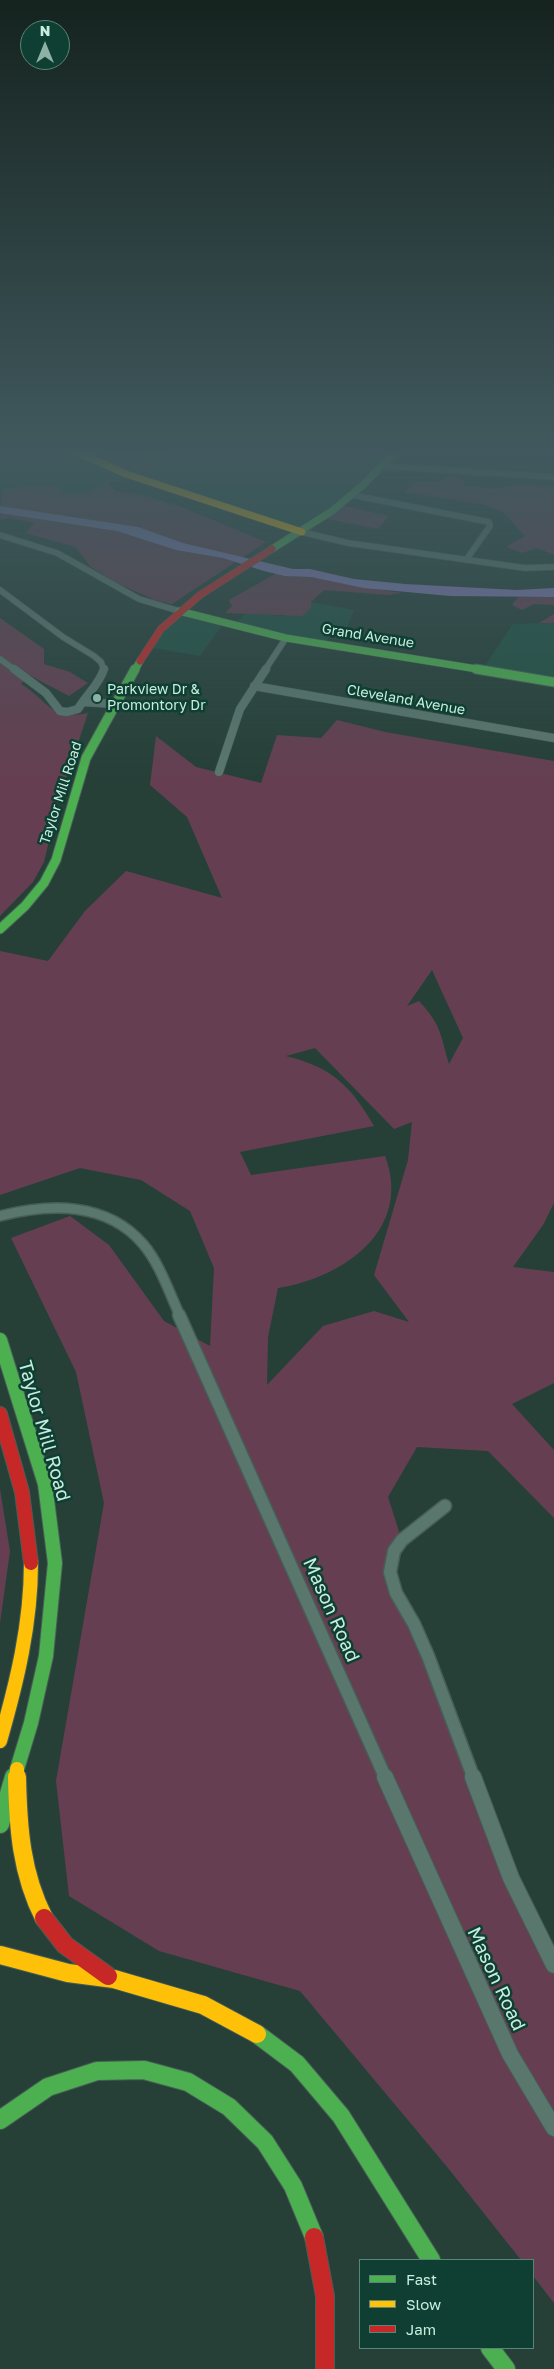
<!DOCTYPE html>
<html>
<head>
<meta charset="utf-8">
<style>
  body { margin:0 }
  #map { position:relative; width:554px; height:2369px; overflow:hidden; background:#264038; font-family:"Golos Text",sans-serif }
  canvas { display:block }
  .legend { position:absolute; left:359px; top:2259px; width:175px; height:90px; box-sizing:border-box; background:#0f3f32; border:1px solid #588577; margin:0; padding:6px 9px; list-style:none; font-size:15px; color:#c5eedf }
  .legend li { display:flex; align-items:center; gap:10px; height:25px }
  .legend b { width:25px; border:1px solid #588577 }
  .north { position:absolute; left:20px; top:20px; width:50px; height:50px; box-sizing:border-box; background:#0f3f32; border:1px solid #588577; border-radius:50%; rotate:0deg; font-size:14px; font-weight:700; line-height:20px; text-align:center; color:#c5eedf }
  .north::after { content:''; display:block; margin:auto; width:18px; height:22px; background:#8db1a5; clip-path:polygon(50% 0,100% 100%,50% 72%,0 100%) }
</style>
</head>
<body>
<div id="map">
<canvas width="554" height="2369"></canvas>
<ul class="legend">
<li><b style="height:6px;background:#4caf50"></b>Fast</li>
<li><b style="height:6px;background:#ffc107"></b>Slow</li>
<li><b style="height:6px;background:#c62828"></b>Jam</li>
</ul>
<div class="north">N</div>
</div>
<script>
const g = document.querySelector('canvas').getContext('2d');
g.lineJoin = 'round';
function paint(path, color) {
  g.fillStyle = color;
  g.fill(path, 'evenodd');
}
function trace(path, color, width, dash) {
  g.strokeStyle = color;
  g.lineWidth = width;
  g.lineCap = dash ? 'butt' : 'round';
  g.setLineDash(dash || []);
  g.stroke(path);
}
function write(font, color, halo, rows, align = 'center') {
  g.font = font + ' "Golos Text",sans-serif';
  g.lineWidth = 5;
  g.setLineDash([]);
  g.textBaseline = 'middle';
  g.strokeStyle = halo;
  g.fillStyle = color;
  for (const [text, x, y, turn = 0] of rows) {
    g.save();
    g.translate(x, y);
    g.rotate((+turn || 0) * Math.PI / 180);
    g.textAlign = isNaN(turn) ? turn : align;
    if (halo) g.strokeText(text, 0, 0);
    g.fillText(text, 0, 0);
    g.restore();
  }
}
const built = new Path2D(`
  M0 448H399L368 480 302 532 138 478 107 483 98 490 75 496 60 494 57 487 30 486 0 491Z
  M310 602 354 610 347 627 335 626 325 644 233 626 246 613 284 616Z
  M179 611 224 623 200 656 147 647Z
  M554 623V682L482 670 513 624Z`);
const green = new Path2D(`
  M87 448H174V451L146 472 119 466Z
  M449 475 462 479 465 486 495 489 517 485 554 486V555L537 548 522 553 506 547 525 536 503 512 485 505 405 492 415 482H441Z
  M107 483 115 491 145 496 182 507 266 542 172 604 155 600 117 583 91 567 75 547 25 533 34 523 9 518 0 520 2 490 30 486 58 487 60 494C78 496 93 494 107 483Z
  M340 505 389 516 378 529 322 518Z
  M277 573C288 577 299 576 311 577 342 581 372 589 402 593L389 595 324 590 311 602V608L302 616 225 613 232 606 229 600Z
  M518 597H554V623H539L554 614V605L534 604 522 610 512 605Z
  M0 618 44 649V664L70 672 88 683 69 696 29 675 21 684C49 701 49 720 88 713L58 803 44 862 33 882 0 916Z
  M337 720 385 732 554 761V1203L543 1225 513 1267 554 1272V1383L512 1404 554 1450V1518L488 1451 417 1447 388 1497 402 1541 390 1567 554 1965V2303L533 2276V2260H521L448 2168 300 1991 159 1951 69 1896 56 1781 104 1503 76 1372 11 1238 70 1216 109 1245 164 1321 210 1346 214 1268 190 1211 141 1180 80 1168 0 1195V951L48 961 85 911 126 871 222 898 187 817 150 785 156 736 196 767 261 783 277 735 321 738ZM432 970 463 1038 449 1064C440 1034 442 1026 419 1001L407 1006ZM315 1048 394 1129 412 1122 408 1160 374 1275 409 1322 374 1311 323 1326 267 1385 268 1337 278 1288C343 1278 413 1230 385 1156L251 1175 240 1152 374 1126C350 1085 333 1068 286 1056Z
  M0 1489 10 1551 0 1623Z`);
const water = new Path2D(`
  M0 506 138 527 183 543 293 569H310L354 579 405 584 517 590 554 588V597L450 596 364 588 311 577 285 576 264 571 223 558 176 550 117 531 0 513Z`);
const streetFar4 = new Path2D(`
  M470 448 554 453
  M381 466 554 477
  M352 495 489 522 490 526 466 560
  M302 532 348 543 525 568 554 567
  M0 535 57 553 139 599 179 611
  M0 590 63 637 94 656 101 662 104 670
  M0 659 15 670
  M265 670 286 638`);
const streetFar3 = new Path2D(`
  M14 669 46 693 60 711 67 712 78 709C86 695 99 685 104 669
  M254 686 554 738
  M83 702 114 704
  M219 772 240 709 266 669`);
const streetFar2 = new Path2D(`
  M0 1216C50 1203 107 1202 143 1244 160 1264 169 1292 180 1316`);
const streetFar1 = new Path2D(`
  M179 1315 386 1779
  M445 1506 402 1540 394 1551 390 1572 396 1593 414 1624 428 1656 474 1779`);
const street = new Path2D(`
  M385 1777 510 2054 554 2128
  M473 1777 511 1878 554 1965`);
const fastFar3 = new Path2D(`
  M272 549 332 511 363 485 399 448
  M179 611 286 638 483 670
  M135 670 140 661`);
const fastFar2 = new Path2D(`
  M476 669 554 682
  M0 929 25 906 44 883 56 860 86 758 135 669`);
const fastFar1 = new Path2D(`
  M0 1340 45 1484 55 1563 46 1656 31 1723 14 1779`);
const fast = new Path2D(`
  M0 1824 14 1777
  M257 2034 297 2064 341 2116 431 2260
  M0 2120 48 2087 97 2071 144 2070 188 2082 229 2107 265 2142 293 2186 314 2237
  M490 2348 506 2369`);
const slowFar2 = new Path2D(`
  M68 448 126 474 302 532`);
const slowFar1 = new Path2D(`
  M0 1741C17 1682 31 1624 31 1563
  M17 1769V1779`);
const slow = new Path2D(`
  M17 1777C18 1827 21 1873 44 1918
  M0 1955 68 1973 114 1979 203 2005 257 2034`);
const jamFar2 = new Path2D(`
  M140 661 161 629 200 595 272 549`);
const jamFar1 = new Path2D(`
  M0 1414 22 1492 31 1563`);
const jam = new Path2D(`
  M44 1918 65 1945 108 1976
  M314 2237 325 2296V2369`);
const markers = [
  [97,698,5,"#8db1a5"]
];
const farStreetnames = [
  ["Grand Avenue",368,636,9],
  ["Cleveland Avenue",406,700,10],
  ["Taylor Mill Road",61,793,-72]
];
const farPoinames = [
  ["Parkview Dr &",107,690],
  ["Promontory Dr",107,706]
];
const nearStreetnames = [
  ["Taylor Mill Road",44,1431,74],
  ["Mason Road",331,1610,66],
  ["Mason Road",496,1979,65]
];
paint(built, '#205143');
paint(green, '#653f51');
paint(water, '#827ab7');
trace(streetFar4, '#475e56', 7);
trace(streetFar3, '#475e56', 9);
trace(streetFar2, '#475e56', 12);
trace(streetFar1, '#475e56', 15);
trace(street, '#475e56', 18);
trace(fastFar3, '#475e56', 8);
trace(fastFar2, '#475e56', 11);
trace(fastFar1, '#475e56', 16);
trace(fast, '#475e56', 20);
trace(slowFar2, '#475e56', 8);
trace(slowFar1, '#475e56', 16);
trace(slow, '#475e56', 20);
trace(jamFar2, '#475e56', 8);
trace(jamFar1, '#475e56', 16);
trace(jam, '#475e56', 20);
trace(streetFar4, '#5a776e', 5.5);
trace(streetFar3, '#5a776e', 8);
trace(streetFar2, '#5a776e', 9);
trace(streetFar1, '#5a776e', 12);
trace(street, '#5a776e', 16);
trace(fastFar3, '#4caf50', 7);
trace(fastFar2, '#4caf50', 9);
trace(fastFar1, '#4caf50', 14);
trace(fast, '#4caf50', 18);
trace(slowFar2, '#ffc107', 7);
trace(slowFar1, '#ffc107', 14);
trace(slow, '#ffc107', 18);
trace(jamFar2, '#c62828', 7);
trace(jamFar1, '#c62828', 14);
trace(jam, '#c62828', 18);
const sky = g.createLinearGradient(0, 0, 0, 779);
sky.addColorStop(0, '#15231f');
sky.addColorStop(0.58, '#41595e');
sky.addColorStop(1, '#41595e00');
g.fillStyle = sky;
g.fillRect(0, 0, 554, 779);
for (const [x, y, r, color] of markers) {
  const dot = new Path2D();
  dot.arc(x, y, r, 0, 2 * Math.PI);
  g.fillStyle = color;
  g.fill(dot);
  trace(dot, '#0f3f32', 2);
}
write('14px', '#c5eedf', '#0f3f32', farStreetnames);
write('14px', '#c5eedf', '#0f3f32', farPoinames, 'left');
write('19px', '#c5eedf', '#0f3f32', nearStreetnames);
</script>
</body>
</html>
